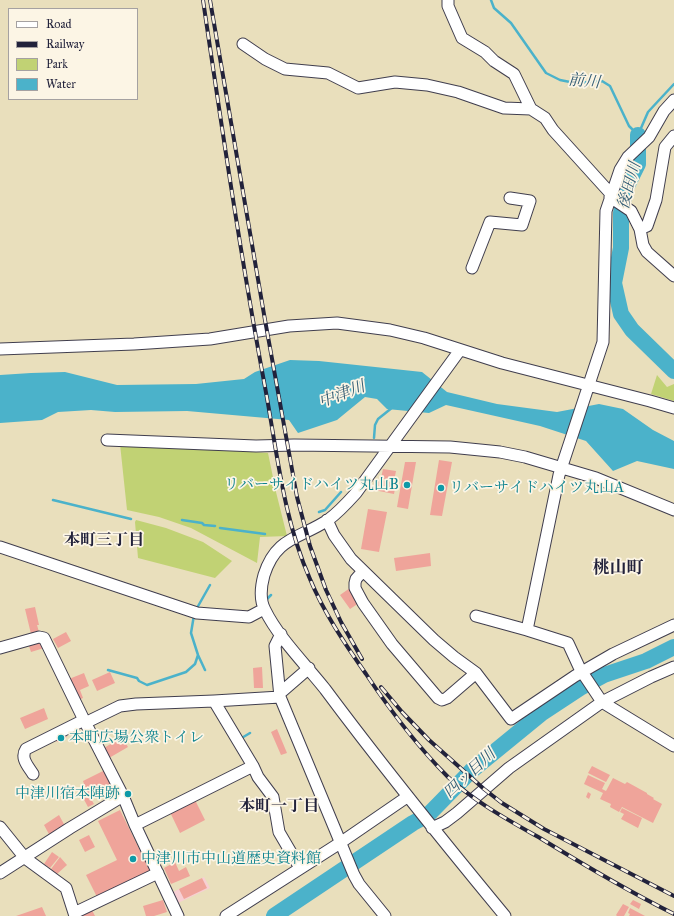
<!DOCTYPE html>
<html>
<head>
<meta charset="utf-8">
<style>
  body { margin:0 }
  #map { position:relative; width:674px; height:916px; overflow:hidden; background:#e9dfbc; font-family:"IM FELL Great Primer",serif }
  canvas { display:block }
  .legend { position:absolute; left:8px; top:8px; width:130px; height:92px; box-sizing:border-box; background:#fcf5e5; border:1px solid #a5a1a1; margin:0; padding:5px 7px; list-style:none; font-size:12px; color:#22223b }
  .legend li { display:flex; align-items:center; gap:8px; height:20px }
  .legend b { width:20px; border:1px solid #a5a1a1 }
</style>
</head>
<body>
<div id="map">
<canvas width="674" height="916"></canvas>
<ul class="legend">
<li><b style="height:5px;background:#fff"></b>Road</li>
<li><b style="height:5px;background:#22223b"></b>Railway</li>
<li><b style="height:11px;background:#c1d274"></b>Park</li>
<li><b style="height:11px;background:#4bb2ca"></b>Water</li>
</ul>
</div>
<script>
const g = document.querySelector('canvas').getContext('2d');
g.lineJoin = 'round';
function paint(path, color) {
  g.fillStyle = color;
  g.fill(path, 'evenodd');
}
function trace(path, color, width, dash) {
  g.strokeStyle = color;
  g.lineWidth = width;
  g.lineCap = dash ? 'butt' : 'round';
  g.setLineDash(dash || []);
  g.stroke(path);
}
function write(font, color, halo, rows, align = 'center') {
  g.font = font + ' "IM FELL Great Primer","Noto Serif JP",serif';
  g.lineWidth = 3.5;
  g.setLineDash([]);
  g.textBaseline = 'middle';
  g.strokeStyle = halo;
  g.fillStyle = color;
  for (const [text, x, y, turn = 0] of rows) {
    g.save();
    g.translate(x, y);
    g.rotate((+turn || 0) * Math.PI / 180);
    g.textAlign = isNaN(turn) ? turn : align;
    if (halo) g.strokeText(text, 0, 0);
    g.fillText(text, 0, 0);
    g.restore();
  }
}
const built = new Path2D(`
  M204 877 210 888 178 903 173 892Z`);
const green = new Path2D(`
  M657 375 667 387 674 384V401L651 394Z
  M120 444 268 453 276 492 287 536 260 537 257 563 191 528 159 517 127 510Z
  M136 520 166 528 203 542 232 561 215 578 138 558 135 522Z`);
const water = new Path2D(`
  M290 360 319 361 422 372 447 392 497 404 557 412 599 404 623 409 653 430 674 441V469L637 461 613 471 586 441 540 426 446 405 429 413 387 409 377 399 365 397 337 420 298 433 289 420 187 411 115 412 91 410 58 412 42 420 0 423V375L31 373 65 372 117 385 196 384 244 379 255 372Z`);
const stream = new Path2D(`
  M491 0 494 8 511 23 546 73 560 80 575 83 602 81 610 86 629 126 638 135 648 112 674 84
  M374 438 375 425 378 419 393 407
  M53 500 131 519
  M319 512 325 510 341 492
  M182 520 202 523 204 525 215 526
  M220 528 265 534
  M266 600 271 595
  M197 608 210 585
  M194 615 191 633 198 655 205 670
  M108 670 137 678 139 681 147 685 186 672 195 664 198 655
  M240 739 250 733`);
const river = new Path2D(`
  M638 135V164L625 190 621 213V248L614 283 621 314 632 330 674 371
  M274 916 413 823 428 815 471 771 542 713 580 688 604 675 646 661 674 647`);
const building = new Path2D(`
  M439 460 452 462 442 516 430 515Z
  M405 462H416L408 509 397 507Z
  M383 469 396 471 394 481 381 478Z
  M376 479 396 483 394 494 374 490Z
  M368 509 387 512 379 552 361 549Z
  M430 553 431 566 396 571 394 558Z
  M350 588 359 603 350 609 340 595Z
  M35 607 39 625H37L39 632 31 634 25 609Z
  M66 632 71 641 58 648 53 639Z
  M42 641 44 648 31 652 28 643Z
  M262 667 263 688H254L253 668Z
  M110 672 115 683 97 691 92 680Z
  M84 673 89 686 80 690 83 698 78 700 69 679Z
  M44 708 48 719 25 729 20 718Z
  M277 729 287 753 281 755 271 732Z
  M65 733 67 737 57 742 55 739Z
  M122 737 128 747 109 758 104 748Z
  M592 766 610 775 606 782 588 773Z
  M105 770 115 791 107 795 105 792 91 799 94 804 88 807 80 792 86 789 83 781Z
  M588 775 605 783 602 789 606 791 613 778 625 784 627 782 647 793V794L654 798 653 799 662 804 653 823 622 807 619 812 610 807 611 804 600 799 603 793 584 784Z
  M588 792 591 794 589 799 586 797Z
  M194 798 205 820 180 833 169 810Z
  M622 808 642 818 638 828 621 819 624 814 620 812Z
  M120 810 150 871 97 897 86 875 117 860 98 821Z
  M59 815 65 826 50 836 44 825Z
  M89 835 95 847 85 852 79 840Z
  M52 852 59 857 50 868 44 864Z
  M60 857 67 865 57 874 51 869Z
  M175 862 179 871 186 867 190 876 171 884 164 868Z
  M202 878 207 888 184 899 179 889Z
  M163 900 167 912 154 916H146L143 906Z
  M633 900 641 904 639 909 630 904Z
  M623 904 629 907 624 916H617L616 915Z
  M42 907 46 916H16Z
  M630 908 645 916H629L630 914 628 913Z
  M92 910 95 916H83L82 914Z`);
const minor = new Path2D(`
  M448 0V6L462 38 485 52 494 61 514 74 531 109 545 118 553 130 611 194
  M243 44 265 59 285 69 328 73 358 88 395 82 427 85 458 92 504 108 531 109
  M674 100 664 111 649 137 628 157 620 170 606 211 603 342 559 475 527 630 568 643 580 669 602 702 674 746
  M610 197 631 211 640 229 647 226 656 200 665 147 674 136
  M640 229 643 245 647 252 674 276
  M472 268 490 222 522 225 530 201 510 198
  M0 349 134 344 210 339 289 326 337 323 390 330 424 338 502 363 650 401 674 408
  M460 350 356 493C347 503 339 512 328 520 299 539 276 537 264 575 261 586 259 599 265 610 278 637 306 665 325 689 383 767 443 841 505 916
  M107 440 256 446 294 445 450 447 500 452 525 457 596 478 674 510
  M327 520 334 535 351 559 434 640 454 657 476 673 511 719 575 676 613 654 674 625
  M0 547 197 613 249 617 264 609
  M363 571 356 579 355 583V588L363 603 392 644 438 698 442 700 447 698 476 673
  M476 616 527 630
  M281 634 275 646 280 697 354 875 359 884 385 916
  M0 648 39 637 44 638 84 720 123 796 135 825 178 916
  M279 694 309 668
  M214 701 253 766 258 777 273 797 279 832 300 868
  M85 723 120 706 136 704 214 701 280 697
  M33 774C28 766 20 758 26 749L84 720
  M135 825 253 766
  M0 827 25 858 66 888 75 916
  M432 828 445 822 457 813 509 768 602 702 651 677 674 667
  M0 873 70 828 123 796
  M74 913 158 873
  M226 916 340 843 407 797`);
const rail = new Path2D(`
  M203 0C222 129 241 258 265 387 277 451 283 518 310 579 324 613 345 644 366 674 390 710 417 746 448 777 475 802 508 820 540 838 584 865 628 891 674 914
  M210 0 265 320 297 497 310 546 326 590 341 622 362 659
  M381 687 402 712 429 740 484 789 502 803 544 829 674 896`);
const markers = [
  [407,485,4,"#0f9aa8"],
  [441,488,4,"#0f9aa8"],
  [61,738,4,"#0f9aa8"],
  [128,794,4,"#0f9aa8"],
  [133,859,4,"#0f9aa8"]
];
const cultureNames = [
  ["リバーサイドハイツ丸山B",399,485,"right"],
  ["リバーサイドハイツ丸山A",449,488],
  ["本町広場公衆トイレ",69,738],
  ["中津川宿本陣跡",120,794,"right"],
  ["中津川市中山道歴史資料館",141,859]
];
const waterNames = [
  ["前川",584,82,5],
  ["後田川",630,186,-75],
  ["中津川",342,395,-21],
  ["四ッ目川",470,774,-43]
];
const neighbourhoodNames = [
  ["本町三丁目",104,541],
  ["本町一丁目",279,807]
];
const quarterNames = [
  ["桃山町",618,569]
];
paint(built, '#f7cfd3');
paint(green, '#c1d274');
paint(water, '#4bb2ca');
trace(stream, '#4bb2ca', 2.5);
trace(river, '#4bb2ca', 16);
paint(building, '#efa49a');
trace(minor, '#403e4e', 13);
trace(minor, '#fff', 11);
trace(rail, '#22223b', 4);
trace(rail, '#fcf5e5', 2.5, [8]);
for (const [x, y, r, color] of markers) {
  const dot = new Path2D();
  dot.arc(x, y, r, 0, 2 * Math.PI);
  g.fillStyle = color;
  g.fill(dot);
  trace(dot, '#fcf5e5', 1.5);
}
write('15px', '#0d838f', '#fcf5e5', cultureNames, 'left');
write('italic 16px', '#325c74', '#fcf5e5', waterNames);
write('bold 16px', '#22223b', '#fcf5e5', neighbourhoodNames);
write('bold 17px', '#22223b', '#fcf5e5', quarterNames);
</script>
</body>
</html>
